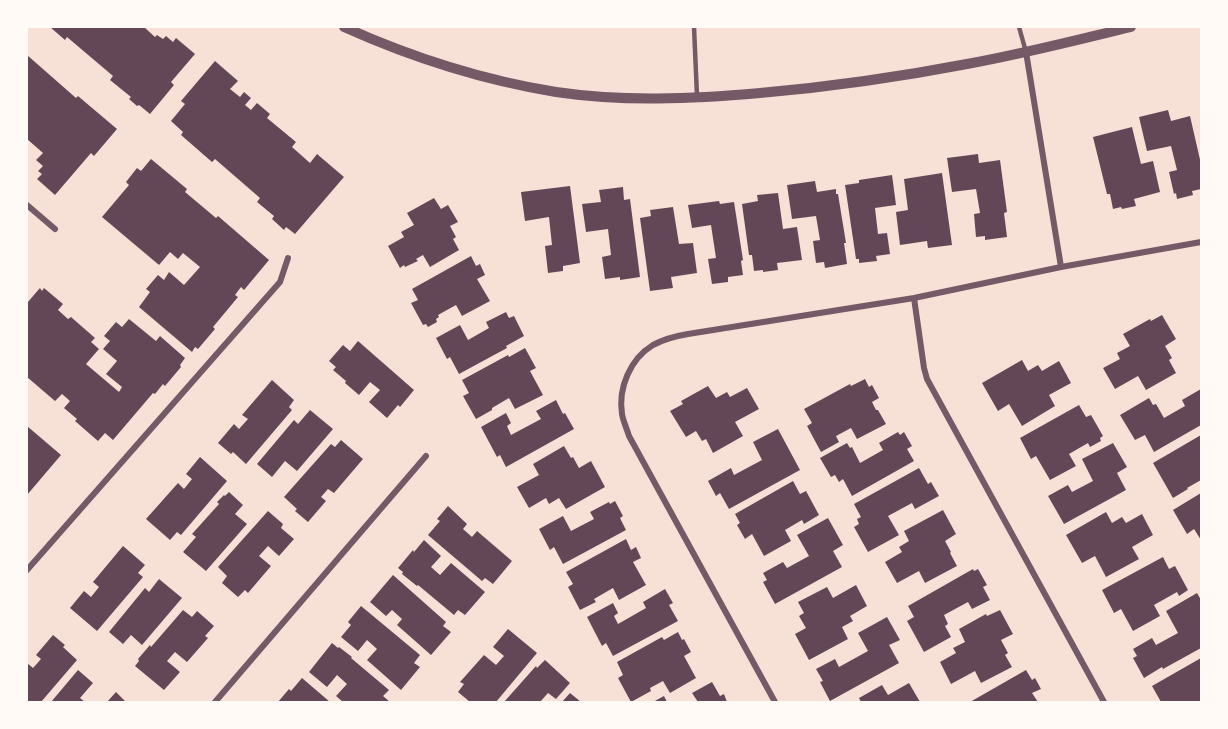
<!DOCTYPE html>
<html>
<head>
<meta charset="utf-8">
<style>
  body { margin:0 }
  #map { position:relative; width:1228px; height:729px; overflow:hidden; background:#f7e1d7; font-family:"Archivo Narrow",sans-serif }
  canvas { display:block }
  .frame { position:absolute; inset:0; border:28px solid #fffaf5; pointer-events:none }
</style>
</head>
<body>
<div id="map">
<canvas width="1228" height="729"></canvas>
<div class="frame"></div>
</div>
<script>
const g = document.querySelector('canvas').getContext('2d');
g.lineJoin = 'round';
function paint(path, color) {
  g.fillStyle = color;
  g.fill(path, 'evenodd');
}
function trace(path, color, width, dash) {
  g.strokeStyle = color;
  g.lineWidth = width;
  g.lineCap = dash ? 'butt' : 'round';
  g.setLineDash(dash || []);
  g.stroke(path);
}
const building = new Path2D(`
  M50 27H144L155 37 157 35 163 39 166 36 173 42 176 38 195 54 171 82 174 85 150 114 139 105 137 106 129 99 131 97 110 80 113 76 67 37 65 40Z
  M27 55 76 98 78 96 117 129 94 156 91 153 55 195 37 179 42 174 38 171 43 166 36 160 43 153 27 139Z
  M215 61 238 81 230 89 240 97 244 92 251 98 245 105 251 110 257 103 270 114 267 118 296 142 292 147 310 163 317 154 344 177 295 234 286 227 284 230 272 219 274 216 257 202 260 198 215 159 212 162 181 135 183 132 171 121 185 104 181 101Z
  M1168 110 1171 121 1190 116 1201 164V189L1192 191 1193 195 1177 199 1176 193 1174 194 1169 172 1177 170 1171 146 1147 151 1139 117Z
  M1132 127 1141 164 1153 161 1160 192 1134 199 1136 206 1122 209 1121 207 1113 209 1110 194H1107L1093 137Z
  M978 154 979 163 1000 160 1007 212 1004 213 1007 237 985 240V236L976 237 974 214 980 213 976 189 952 192 947 158Z
  M151 159 187 189 185 192 216 218 218 216 269 260 244 290 241 287 235 295 238 297 213 327 215 329 198 349 195 347 192 352 139 307 150 292 146 289 158 275 164 280 169 272 184 285 200 267 183 253 178 259 170 252 159 265 102 217 129 185 126 182 137 168 141 171Z
  M942 173 952 245 928 248 927 241 900 245 896 212 908 210 904 179Z
  M892 175 896 205 875 208 878 234 887 233 890 254 876 256 877 261 859 263V259H856L845 185 859 183V180Z
  M815 181 817 192 836 189V194H838L846 243H844L847 264 825 268 824 262 816 263 813 241 820 240 816 216 792 219 787 185Z
  M570 186 580 263 563 266V271L548 273 545 246 552 245 549 217 525 221 521 192Z
  M623 187 624 200 630 199 640 277 620 280V277L605 279 602 257 611 255 608 229 586 232 582 204 601 202 599 190Z
  M778 193 783 229 797 227 802 260 777 263 778 270 763 272V270L754 271 752 255H749L742 204 758 201 757 195Z
  M434 198 441 209 448 205 458 222 450 226 456 237 453 239 459 250 430 267 423 255 416 259 418 261 405 267 404 265 400 268 388 246 404 237 401 232 414 225 407 213Z
  M719 201 720 204 734 202 743 260 741 261 743 275 728 277V282L712 284 708 259 716 258 711 225 692 228 688 205Z
  M673 207 679 244 693 243 697 273 671 277 673 288 650 291 640 218 651 216 650 210Z
  M471 256 476 266 480 264 485 275 477 279 490 301 462 316 456 305 438 315 439 317 436 319 437 322 428 327 426 324 423 325 411 303 418 300 412 289Z
  M40 288 42 291 44 288 63 304 58 310 68 319 71 317 95 338 91 342 99 349 86 364 119 392 122 387 106 374 117 361 103 349 110 341 104 336 116 322 122 327 129 319 156 341 160 336 185 358 180 365 181 367 165 386 163 384 155 394 153 393 113 440 105 433 98 441 75 421 77 419 64 408 70 401 62 394 55 401 27 377V303Z
  M506 312 509 318 514 316 524 336 506 346 507 348 459 374 450 357 447 359 436 338 460 325 468 340 489 328 486 322Z
  M1162 315 1176 339 1165 346 1172 358 1169 360 1176 373 1146 390 1138 376 1115 389 1103 368 1120 359 1117 353 1130 346 1123 334 1150 319 1151 321Z
  M358 341 414 390 400 407 398 405 387 418 369 402 380 390 370 382 359 395 345 383 346 381 333 370 336 367 329 361 343 345 350 351Z
  M525 348 536 368 530 371 543 395 515 409 509 398 492 408V410L476 419 463 396 469 393 462 380 508 355 509 357Z
  M1022 360 1028 371 1038 365 1042 371 1059 361 1071 383 1049 395 1055 406 1022 426 1009 404 998 411 982 383Z
  M865 379 869 387 872 385 879 398 872 402 876 410H878L886 424 857 439 851 428 836 436 839 442 821 452 807 426 812 423 804 409 850 384 851 386Z
  M272 380 294 400 289 407 292 410 246 464 233 452 231 454 218 443 234 424 239 429 248 419 242 415Z
  M708 386 716 398 727 392 730 397 747 388 759 409 735 422 743 436 713 453 706 439 702 441 696 431 686 437 670 411 683 404 681 401Z
  M1201 389V425L1154 452 1145 435 1135 440 1120 415 1149 398 1153 405 1156 404 1164 418 1185 406 1182 400Z
  M556 400 563 414 565 413 574 429 506 467 500 455 497 457 481 427 506 413 511 423 507 426 511 435 541 419 536 411Z
  M1079 405 1086 417 1091 415 1103 436 1100 438 1101 441 1090 447 1088 443 1069 454 1076 466 1050 480 1036 456 1031 459 1020 438Z
  M310 410 333 429 297 471 285 461 272 477 257 464 294 420 298 424Z
  M27 426 61 455 27 495Z
  M778 429 800 470 729 509 720 493 716 496 708 481 731 468 734 475 762 460 753 442Z
  M898 432 900 435 904 432 912 446 907 449 914 461 852 496 843 479 839 482 835 475 831 477 820 458 847 443 850 448 852 447 860 463 883 450 879 443Z
  M1201 435V480L1187 488 1188 489 1173 498 1153 463Z
  M341 440 363 459 334 493 328 489 321 497 326 501 308 522 295 511 297 509 284 497 331 444 335 447Z
  M1113 443 1127 467 1117 473 1126 490 1064 524 1048 496 1068 485 1072 492 1093 481 1082 459Z
  M564 446 571 458 573 457 579 468 591 461 605 487 566 509 559 498 549 504 546 498 529 508 517 487 539 475 533 464Z
  M200 457 227 481 181 535 177 532 170 540 146 519 178 483 184 489 192 479 186 474Z
  M919 468 928 484 931 482 939 496 915 509 912 503 888 516 899 535 868 552 854 527 859 524 857 519 861 517 854 504Z
  M793 481 800 494 806 491 819 515 804 524 802 520 785 530 791 541 764 556 752 534 745 539 737 525 740 523 735 514Z
  M229 492 243 505 235 514 247 524 206 571 183 552 196 537 192 534 219 504 217 502 224 495 225 496Z
  M1201 493V540L1194 529 1187 534 1173 510Z
  M615 501 623 516 620 518 626 530 563 564 554 547 550 550 539 529 563 516 571 531 594 519 590 512 609 502 610 504Z
  M448 506 467 524 463 529 472 537 477 531 512 561 493 584 485 578 482 581 428 535 440 521 437 519Z
  M943 510 956 534 945 541 951 552 950 553 957 566 925 583 919 571 897 583 885 562 902 552 899 547 909 541 904 531Z
  M268 511 283 524 281 528 294 539 279 556 268 546 259 556 271 566 248 593 245 590 238 597 222 583 227 576 218 567Z
  M1106 512 1112 523 1122 517 1126 523 1142 514 1153 535 1132 547 1139 559 1106 577 1095 556 1082 563 1066 535Z
  M828 518 843 545 833 551 842 567 775 604 763 582 767 580 763 573 783 562 787 568 809 556 797 535Z
  M626 539 631 550 636 547 641 558 633 562 646 585 619 600 613 588 594 599 596 602 580 610 568 587 573 584 566 572Z
  M424 540 441 556 431 567 440 575 451 563 485 592 465 615 458 610 454 615 418 585 417 586 402 574 403 572 398 568 413 550 414 552Z
  M123 546 145 565 138 573 143 577 97 631 70 608 84 591 91 597 99 587 93 582Z
  M1163 557 1169 569 1175 566 1188 590 1179 596 1177 592 1154 605 1160 616 1133 631 1121 609 1114 613 1102 590Z
  M973 569 974 571 978 569 987 585 983 587 990 600 972 609 968 602 944 615 948 624 945 626 951 637 924 652 907 621 914 617 908 606Z
  M393 575 446 622 443 626 451 632 431 655 397 625 402 619 392 610 386 616 370 602Z
  M159 579 182 598 142 645 131 635 123 644 109 632 145 588 149 592Z
  M856 585 867 606 850 616 853 621 842 627 848 639 809 660 795 634 806 628 799 616 804 613 798 602 827 587 833 598Z
  M665 589 673 603 669 605 678 621 613 656 606 643 602 646 587 617 613 603 618 613 614 616 618 624 646 608 643 602Z
  M1197 593 1201 600V648L1163 669 1162 667 1144 678 1133 658 1137 656 1133 649 1152 638 1156 645 1178 633 1166 611Z
  M361 606 420 655 414 663 420 667 401 690 367 660 377 649 367 640 358 651 341 637 351 625 348 622Z
  M183 610 192 617 197 611 214 626 205 636 208 638 187 662 175 652 167 661 180 672 164 690 135 666 139 661 138 659 150 645 151 647Z
  M1000 610 1013 634 1001 640 1008 653 1005 655 1012 667 981 683 975 671 951 684 940 662 956 653 953 648 965 642 959 629 986 614 987 616Z
  M887 617 900 640 889 645 899 663 830 701 820 682 823 681 816 669 835 659 839 667 868 651 858 633Z
  M508 629 537 653 496 702H470L458 692 464 684 460 682 484 655 496 665 504 656 493 647Z
  M678 632 682 640 684 639 691 652 684 656 696 678 670 693 663 681 650 688 651 691 631 702 618 678 623 675 617 662 662 637 664 640Z
  M53 635 65 645 63 647 77 660 41 702H27V663L33 668 41 659 36 655Z
  M332 643 338 648 339 647 352 657 351 658 389 690 383 696 390 702H343L336 696 347 684 337 675 327 687 309 672Z
  M1201 658V702H1161L1152 686Z
  M545 660 570 683 556 699 548 693 540 702H504L536 666 537 668Z
  M78 670 93 683 80 698 85 702H51Z
  M1026 670 1032 680 1035 678 1041 689 1032 693 1038 702H970Z
  M302 678 330 702H278L289 689 291 691Z
  M712 682 720 696 724 694 727 702H698L692 693Z
  M909 683 920 702H861L859 698 882 685 888 695Z
  M116 692 126 702H107Z
  M570 693 581 702H562Z
  M664 696 667 702H653Z`);
const service = new Path2D(`
  M694 27 697 96
  M1019 27 1026 52`);
const minor = new Path2D(`
  M1026 52 1061 267
  M27 205 55 229
  M914 298 924 368 927 379 1104 702
  M27 570 280 282 288 258
  M215 702 426 456
  M775 702 629 436C627 429 623 421 622 414 618 388 630 359 653 345 664 339 676 336 688 334L914 298 1061 267 1201 242`);
const tertiary = new Path2D(`
  M344 27C413 58 482 80 556 92 623 102 693 99 760 93 830 87 899 77 967 64 1023 54 1077 40 1131 27`);
paint(building, '#644757');
trace(service, '#755966', 4.5);
trace(minor, '#755966', 6);
trace(tertiary, '#755966', 10);
</script>
</body>
</html>
